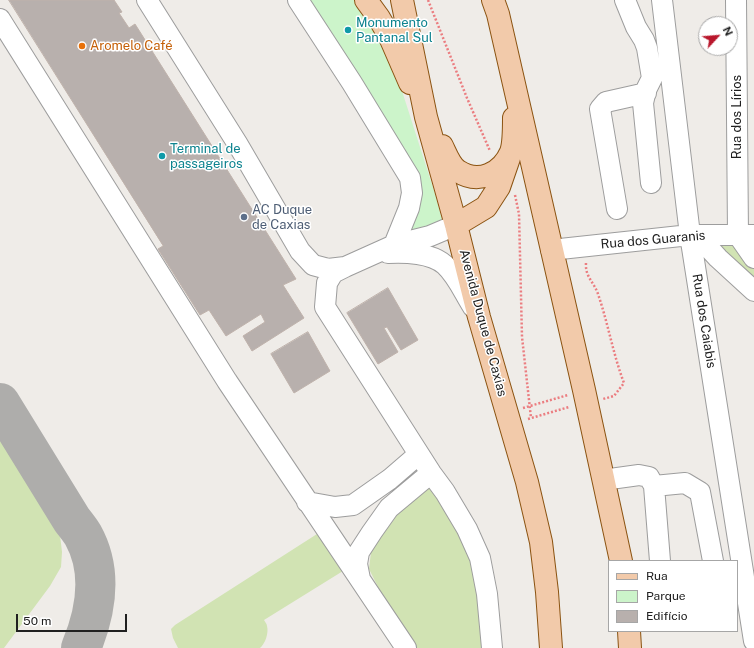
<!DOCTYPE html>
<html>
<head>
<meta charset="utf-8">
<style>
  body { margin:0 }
  #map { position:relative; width:754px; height:648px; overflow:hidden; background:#efece8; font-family:"Public Sans",sans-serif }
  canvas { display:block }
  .legend { position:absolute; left:608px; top:560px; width:130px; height:72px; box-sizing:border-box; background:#fff; border:1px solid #a6a6a6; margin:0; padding:5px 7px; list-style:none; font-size:12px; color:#202020 }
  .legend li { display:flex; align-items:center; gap:8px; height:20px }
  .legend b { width:20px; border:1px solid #a6a6a6 }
  .north { position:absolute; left:698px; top:16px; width:40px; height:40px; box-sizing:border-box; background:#fff; border:1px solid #a6a6a6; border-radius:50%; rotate:64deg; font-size:11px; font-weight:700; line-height:16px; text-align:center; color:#202020 }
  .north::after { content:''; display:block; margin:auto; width:14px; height:18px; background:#b9172c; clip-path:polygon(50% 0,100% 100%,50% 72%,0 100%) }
  .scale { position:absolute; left:16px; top:614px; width:111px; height:18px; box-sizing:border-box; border:2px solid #202020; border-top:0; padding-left:5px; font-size:12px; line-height:14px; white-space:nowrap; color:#202020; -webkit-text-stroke:3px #fff; paint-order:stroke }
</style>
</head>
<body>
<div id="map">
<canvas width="754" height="648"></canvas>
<ul class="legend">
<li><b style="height:5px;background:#f2caaa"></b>Rua</li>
<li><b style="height:11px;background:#ccf4ca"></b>Parque</li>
<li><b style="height:11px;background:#b8b0ad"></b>Edifício</li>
</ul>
<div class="north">N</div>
<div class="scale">50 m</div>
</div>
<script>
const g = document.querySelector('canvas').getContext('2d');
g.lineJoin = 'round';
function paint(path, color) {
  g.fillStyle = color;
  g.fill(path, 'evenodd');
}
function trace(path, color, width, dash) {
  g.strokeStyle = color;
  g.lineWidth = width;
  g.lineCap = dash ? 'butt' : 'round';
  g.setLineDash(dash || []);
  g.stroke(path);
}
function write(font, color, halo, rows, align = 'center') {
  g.font = font + ' "Public Sans",sans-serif';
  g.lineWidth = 3;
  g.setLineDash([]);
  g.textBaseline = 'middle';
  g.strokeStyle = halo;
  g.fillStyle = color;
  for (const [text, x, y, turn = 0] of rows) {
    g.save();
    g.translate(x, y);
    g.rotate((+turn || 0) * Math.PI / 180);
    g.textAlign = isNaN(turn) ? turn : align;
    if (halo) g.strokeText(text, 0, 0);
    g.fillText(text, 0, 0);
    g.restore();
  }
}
const grass = new Path2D(`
  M734 240 754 263V284L717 243Z
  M0 440 60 535 62 552 61 567 50 586 4 648H0Z
  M432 485 471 553 485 648H415L381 593 369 569 371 552 377 541 393 521 403 504Z
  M317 534 343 571 264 620C265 622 267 624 267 626 269 633 265 644 260 648H178L173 638 171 629 175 625Z`);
const park = new Path2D(`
  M304 0H359L386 41 436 197 442 220 436 225 406 231 417 216V202Z`);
const taxiway = new Path2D(`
  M0 403 72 520C76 525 80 530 83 535 103 571 96 612 81 648`);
const building = new Path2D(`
  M9 0H114L122 12 119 13 129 28 135 24 296 279 283 285 304 318 252 351 243 336 265 322 261 314 226 336 209 310 200 315 158 249 163 246Z
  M388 288 418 340 401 350 387 327 384 328 398 352 378 364 347 313Z
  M308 332 330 371 294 393 271 354Z`);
const path = new Path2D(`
  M428 0 467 98 490 151
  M515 195 519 214 522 337 531 418
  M586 263C585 277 594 282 598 294 608 323 613 354 624 383L614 396 603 399
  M523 408 568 395
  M528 419 569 407`);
const minor = new Path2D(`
  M147 0 237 143 300 251 313 265 328 269 345 267 394 245 430 236 456 225
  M298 0 352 83 410 178 412 193 409 208 394 245
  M625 0 636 27 644 40 647 48 652 78 646 90 643 103 651 183
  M662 0 690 235 754 641
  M736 0 738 235
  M0 19 227 381 406 648
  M617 209 600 109 606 102 646 93
  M697 235 718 258 754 291
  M738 235 754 258
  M551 250 690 235H754
  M388 253C405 252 432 253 445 265 457 276 464 293 473 307
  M345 267 333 273 327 283 325 307 431 473 445 492 467 529 480 558 487 594 492 648
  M603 480 639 475 649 477 654 486 660 561
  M654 486 685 483 700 492 713 561
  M307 502 335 507 353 505 390 479 419 454
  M360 579 357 564 359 552 372 532 389 508 431 473`);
const major = new Path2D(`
  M366 0 379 18 390 37 410 83
  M402 0 426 117 456 225 479 317 527 482 541 542 547 592 551 648
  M493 0 498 14 584 390 621 561
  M442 146C446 154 450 166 458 171 479 185 502 173 511 152 514 144 514 127 514 118
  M456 225 486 207 499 187 509 158
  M629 631 630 648`);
const markers = [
  [348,30,4,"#0f9aa8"],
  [82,46,4,"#e8710a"],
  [162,156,4,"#0f9aa8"],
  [244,217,4,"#5c6f8a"]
];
const cultureNames = [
  ["Monumento",356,23],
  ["Pantanal Sul",356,38],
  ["Terminal de",170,149],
  ["passageiros",170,164]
];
const foodNames = [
  ["Aromelo Café",90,46]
];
const streetNames = [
  ["Rua dos Lírios",737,117,-90],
  ["Rua dos Guaranis",653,240,-5],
  ["Rua dos Caiabis",704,321,81],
  ["Avenida Duque de Caxias",483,323,75]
];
const serviceNames = [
  ["AC Duque",252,210],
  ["de Caxias",252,225]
];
paint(grass, '#d1e3b3');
paint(park, '#ccf4ca');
trace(taxiway, '#aeadab', 40);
paint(building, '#b8b0ad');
trace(building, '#bfb2ab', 1);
trace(minor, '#9d9d9d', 22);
trace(major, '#8b5311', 24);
trace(path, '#eb7d80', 2.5, [2, 2]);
trace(minor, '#fff', 20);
trace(major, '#f2caaa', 22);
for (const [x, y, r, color] of markers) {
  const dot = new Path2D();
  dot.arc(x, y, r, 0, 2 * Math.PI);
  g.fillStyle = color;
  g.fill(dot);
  trace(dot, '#fff', 1.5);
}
write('13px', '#0d838f', '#fff', cultureNames, 'left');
write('13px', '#c56008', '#fff', foodNames, 'left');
write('13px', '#202020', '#fff', streetNames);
write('13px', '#4e5e75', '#fff', serviceNames, 'left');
</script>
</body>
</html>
